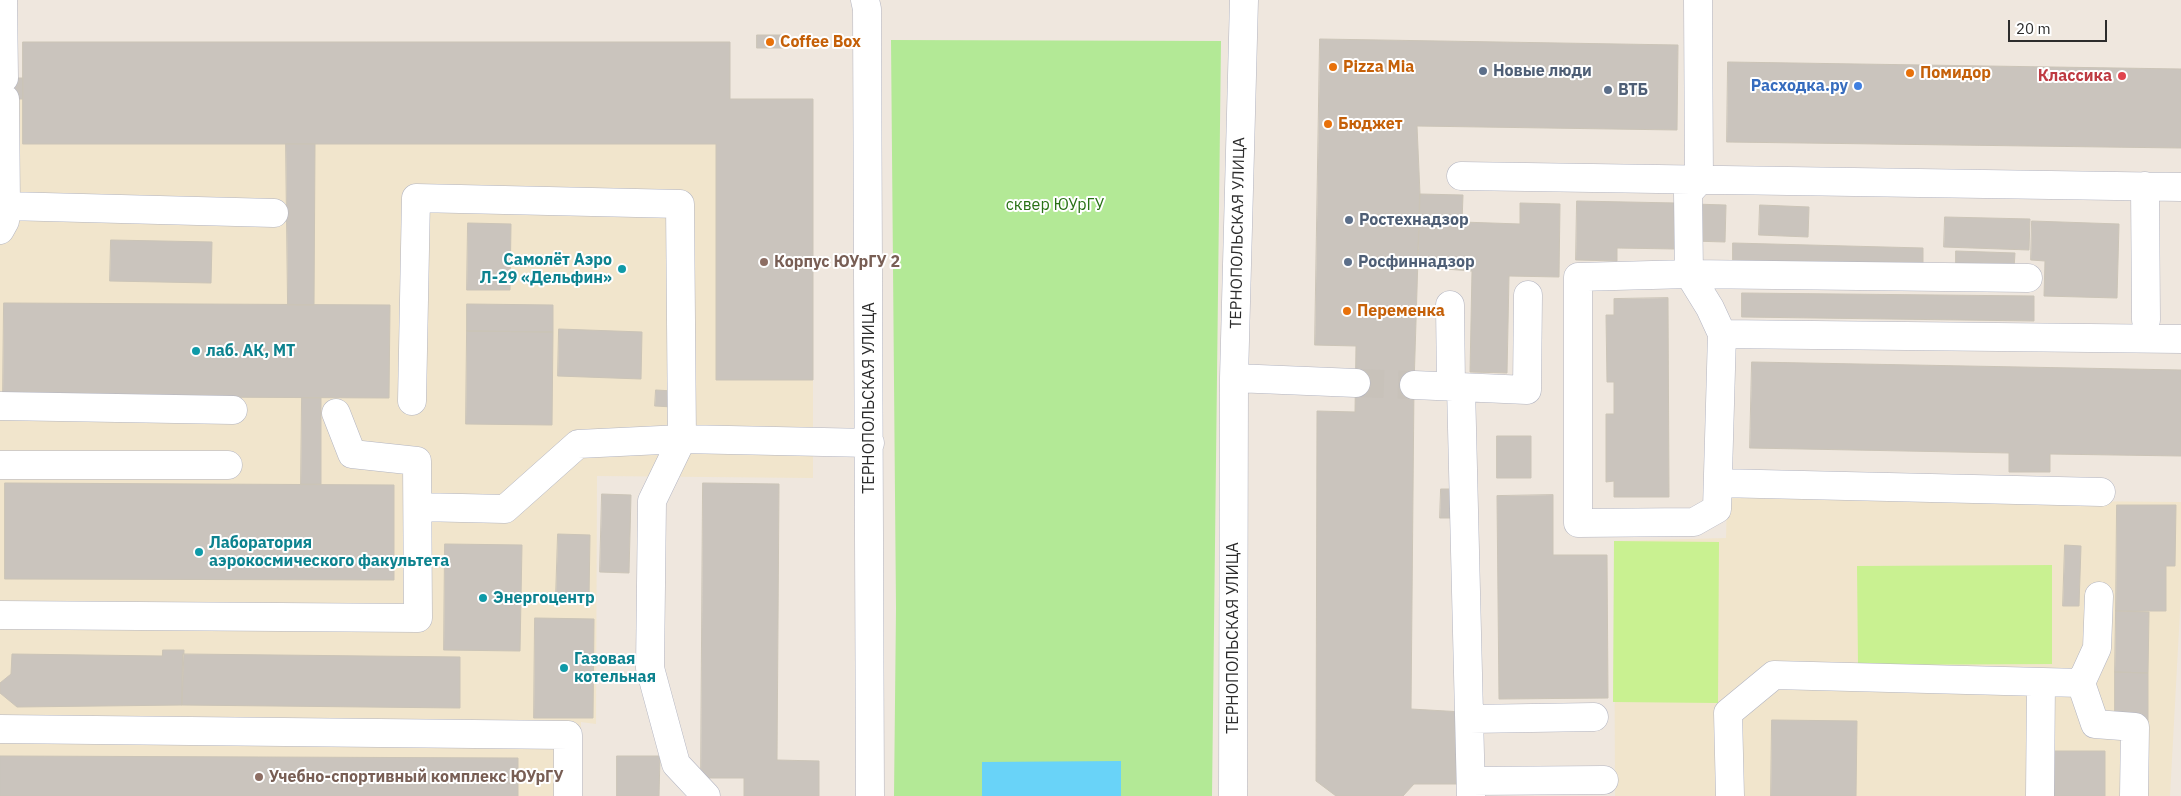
<!DOCTYPE html>
<html>
<head>
<meta charset="utf-8">
<style>
  body { margin:0 }
  #map { position:relative; width:2181px; height:796px; overflow:hidden; background:#efe7de; font-family:"IBM Plex Sans",sans-serif }
  canvas { display:block }
  .scale { position:absolute; left:2008px; top:20px; width:99px; height:22px; box-sizing:border-box; border:2px solid #2c2c2c; border-top:0; padding-left:6px; font-size:15px; line-height:18px; white-space:nowrap; color:#2c2c2c; -webkit-text-stroke:4px #fff; paint-order:stroke }
</style>
</head>
<body>
<div id="map">
<canvas width="2181" height="796"></canvas>
<div class="scale">20 m</div>
</div>
<script>
const g = document.querySelector('canvas').getContext('2d');
g.lineJoin = 'round';
function paint(path, color) {
  g.fillStyle = color;
  g.fill(path, 'evenodd');
}
function trace(path, color, width, dash) {
  g.strokeStyle = color;
  g.lineWidth = width;
  g.lineCap = dash ? 'butt' : 'round';
  g.setLineDash(dash || []);
  g.stroke(path);
}
function write(font, color, halo, rows, align = 'center') {
  g.font = font + ' "IBM Plex Sans",sans-serif';
  g.lineWidth = 4;
  g.setLineDash([]);
  g.textBaseline = 'middle';
  g.strokeStyle = halo;
  g.fillStyle = color;
  for (const [text, x, y, turn = 0] of rows) {
    g.save();
    g.translate(x, y);
    g.rotate((+turn || 0) * Math.PI / 180);
    g.textAlign = isNaN(turn) ? turn : align;
    if (halo) g.strokeText(text, 0, 0);
    g.fillText(text, 0, 0);
    g.restore();
  }
}
const education = new Path2D(`
  M23 42H730V99H813V478L597 476 596 724 581 722 580 796H0V78H23Z
  M1727 498 2181 502V593L2170 796H1615L1614 541 1726 538Z`);
const green = new Path2D(`
  M891 40 1221 41 1212 796H894L896 608Z`);
const pitch = new Path2D(`
  M1614 541 1719 542 1718 703 1613 702Z
  M2052 565V664L1858 665 1857 566Z`);
const water = new Path2D(`
  M1121 761V796H982V762Z`);
const building = new Path2D(`
  M757 35H784V48H757Z
  M1320 39 1678 45 1677 130 1417 126 1420 194 1414 385 1411 709 1463 712 1459 784H1414L1403 796H1336L1316 781 1317 411 1355 412 1356 346 1315 345Z
  M23 42H730V99H813V380H716V144H23Z
  M1728 62 2181 69V148L1727 142Z
  M0 78H23V99H0Z
  M286 144H315L314 305H288Z
  M1420 194 1463 195 1462 222 1520 224V203L1560 204 1559 277 1509 276 1507 373 1470 372 1472 271 1418 267Z
  M1577 201 1676 203 1675 249 1617 248V261L1576 260Z
  M1693 204 1726 205 1725 242 1692 241Z
  M1760 205 1809 207 1808 237 1759 235Z
  M1945 217 2030 219 2029 250 1944 247Z
  M2032 221 2119 224 2117 298 2044 296 2045 261 2031 260Z
  M468 223 511 224 510 290H467Z
  M111 240 212 242 211 283 110 281Z
  M1733 243 1923 248V270L1733 265Z
  M1956 251 2015 253 2014 269 1956 267Z
  M1742 293 2034 296V321L1742 317Z
  M1668 298 1669 497H1614V481L1606 482V414H1614V382H1607L1606 315H1614V299Z
  M4 303 390 305 389 398 3 396Z
  M467 304 553 305V332L467 331Z
  M559 329 642 332 641 379 558 376Z
  M467 331 553 332 552 425 466 424Z
  M1752 362 2181 370V456L2050 454V472H2009V453L1750 448Z
  M656 390 673 391V407L655 406Z
  M302 398H321V484H301Z
  M1497 436H1531V478H1497Z
  M5 483 394 485V580L5 579Z
  M703 483 779 484 777 760 819 761V796H744V778H701Z
  M1441 489H1452V518H1440Z
  M602 494 631 495 629 573 600 572Z
  M1553 495V555H1607L1608 698 1499 699 1497 496Z
  M2117 505H2176L2175 566H2166V611H2116Z
  M558 534 590 535 589 598 556 597Z
  M445 544 522 545 520 651 444 650Z
  M2065 545 2081 546 2079 606H2063Z
  M2116 611 2149 612 2148 673 2115 672Z
  M535 618 594 619 593 718H534Z
  M163 650H184L182 705 17 707 0 693V683L11 674 12 654 162 656Z
  M183 654 460 657V708L182 705Z
  M2115 672 2148 673V722L2115 721Z
  M1772 720 1857 721 1856 796H1771Z
  M2054 751H2105V796H2053Z
  M0 756 518 758V796H0Z
  M617 756H660L659 796H617Z`);
const minorTunnel = new Path2D(`
  M1356 383 1414 385`);
const minor = new Path2D(`
  M3 0 4 78
  M865 0 867 9 870 796
  M1698 0 1699 181 1688 193 1689 274 1710 308 1722 334 1717 509 1694 522 1578 523V277L1689 274 2028 278
  M5 99 6 206 274 213
  M1461 176 2181 187
  M2145 186 2146 320
  M0 230 5 221 6 206
  M1450 305 1451 386
  M1722 334 2181 339
  M1234 378 1356 383
  M1414 385 1527 390 1528 295
  M1461 387 1471 796
  M412 401 416 198 680 204 682 439 652 501 650 668 676 764 706 796
  M0 406 233 410
  M0 465H228
  M1718 483 2101 492
  M418 507 505 509 578 444 682 439 870 443
  M0 615 418 618 417 461 352 454 336 413
  M2081 683 2097 648 2099 596
  M1470 719 1594 717
  M0 729 568 735V796
  M1471 781 1604 780
  M1233 796 1234 378 1244 0
  M1730 796 1728 713 1774 675 2081 683 2095 724 2135 727 2134 796
  M2040 796 2041 682`);
const markers = [
  [770,42,5,"#e8710a"],
  [1333,67,5,"#e8710a"],
  [1483,71,5,"#5c6f8a"],
  [1910,73,5,"#e8710a"],
  [2122,76,5,"#e0444e"],
  [1858,86,5,"#3f7fe0"],
  [1608,90,5,"#5c6f8a"],
  [1328,124,5,"#e8710a"],
  [1349,220,5,"#5c6f8a"],
  [764,262,5,"#8d6e63"],
  [1348,262,5,"#5c6f8a"],
  [622,269,5,"#0f9aa8"],
  [1347,311,5,"#e8710a"],
  [196,351,5,"#0f9aa8"],
  [199,552,5,"#0f9aa8"],
  [483,598,5,"#0f9aa8"],
  [564,668,5,"#0f9aa8"],
  [259,777,5,"#8d6e63"]
];
const foodNames = [
  ["Coffee Box",780,42],
  ["Pizza Mia",1343,67],
  ["Помидор",1920,73],
  ["Бюджет",1338,124],
  ["Переменка",1357,311]
];
const serviceNames = [
  ["Новые люди",1493,71],
  ["ВТБ",1618,90],
  ["Ростехнадзор",1359,220],
  ["Росфиннадзор",1358,262]
];
const healthNames = [
  ["Классика",2112,76]
];
const shopNames = [
  ["Расходка.ру",1848,86]
];
const parkNames = [
  ["сквер ЮУрГУ",1055,205]
];
const streetNames = [
  ["ТЕРНОПОЛЬСКАЯ УЛИЦА",1238,233,-89],
  ["ТЕРНОПОЛЬСКАЯ УЛИЦА",869,398,-90],
  ["ТЕРНОПОЛЬСКАЯ УЛИЦА",1233,638,-90]
];
const cultureNames = [
  ["Самолёт Аэро",612,260,"right"],
  ["Л-29 «Дельфин»",612,278,"right"],
  ["лаб. АК, МТ",206,351],
  ["Лаборатория",209,543],
  ["аэрокосмического факультета",209,561],
  ["Энергоцентр",493,598],
  ["Газовая",574,659],
  ["котельная",574,677]
];
const educationNames = [
  ["Корпус ЮУрГУ 2",774,262],
  ["Учебно-спортивный комплекс ЮУрГУ",269,777]
];
paint(education, '#f1e5cc');
paint(green, '#b3e996');
paint(pitch, '#c9f191');
paint(water, '#69d3f8');
paint(building, '#cac4bd');
trace(building, '#cbc4b7', 1);
trace(minorTunnel, '#c8c2ba', 28, [28, 14]);
trace(minor, '#b2b4c1', 29);
trace(minor, '#fff', 28);
for (const [x, y, r, color] of markers) {
  const dot = new Path2D();
  dot.arc(x, y, r, 0, 2 * Math.PI);
  g.fillStyle = color;
  g.fill(dot);
  trace(dot, '#fff', 2);
}
write('bold 16px', '#c56008', '#fff', foodNames, 'left');
write('bold 16px', '#4e5e75', '#fff', serviceNames, 'left');
write('bold 16px', '#be3a42', '#fff', healthNames, 'right');
write('bold 16px', '#366cbe', '#fff', shopNames, 'right');
write('16px', '#287115', '#fff', parkNames);
write('16px', '#2c2c2c', '#fff', streetNames);
write('bold 16px', '#0d838f', '#fff', cultureNames, 'left');
write('bold 16px', '#785e54', '#fff', educationNames, 'left');
</script>
</body>
</html>
